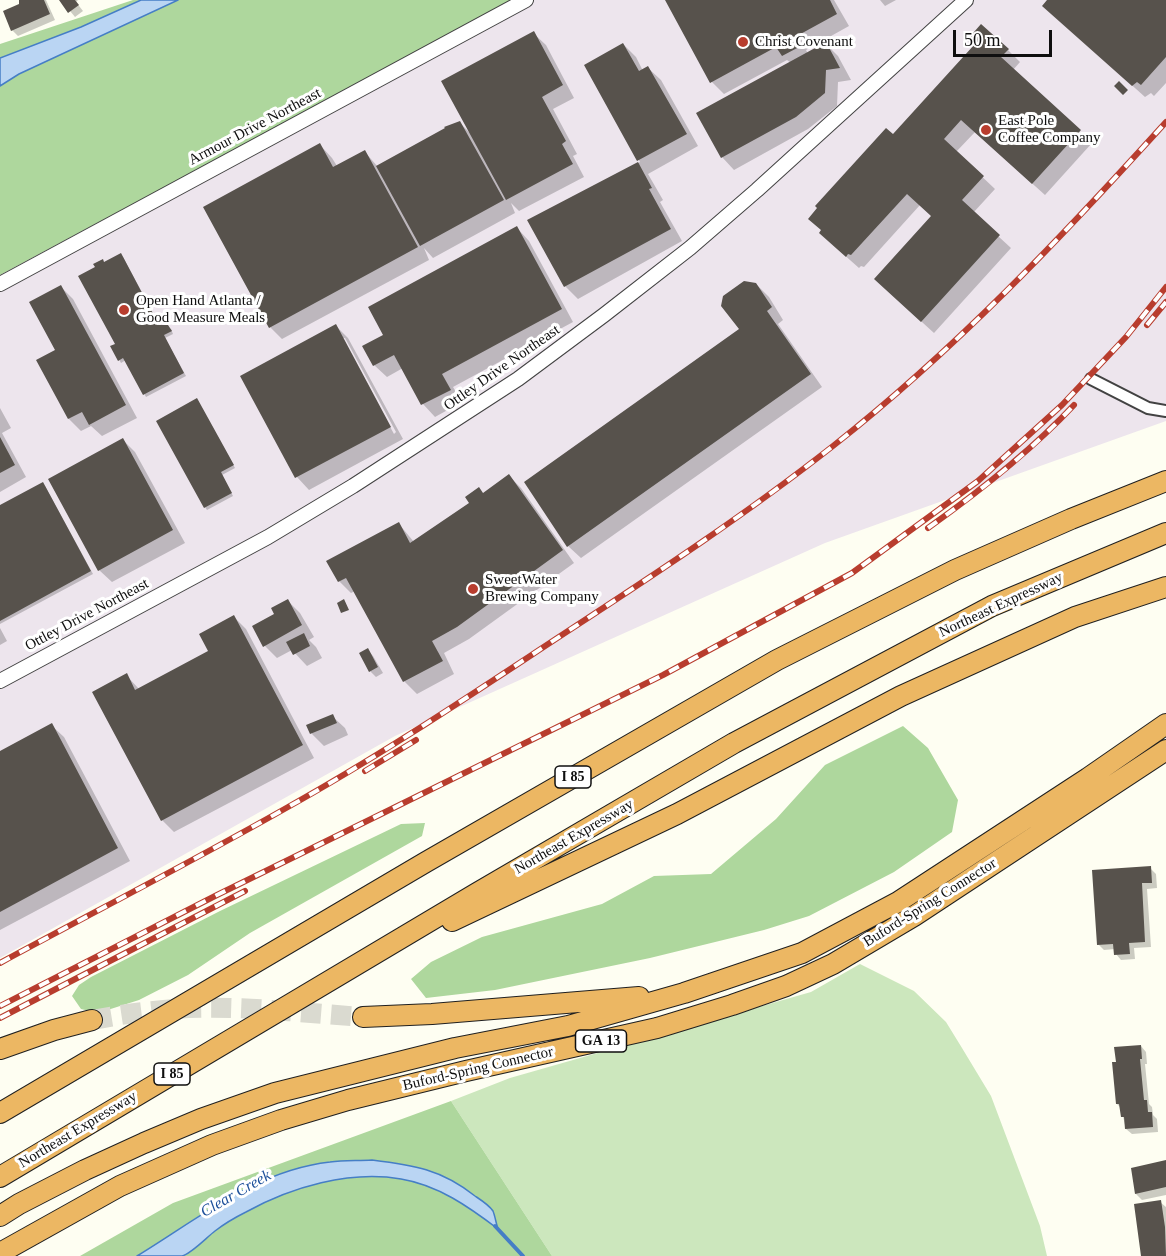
<!DOCTYPE html>
<html>
<head>
<meta charset="utf-8">
<style>
  body { margin:0 }
  #map { position:relative; width:1166px; height:1256px; overflow:hidden; background:#fefef2; font-family:"Times New Roman",serif }
  canvas { display:block }
  .scale { position:absolute; left:953px; top:30px; width:99px; height:27px; box-sizing:border-box; border:3px solid #0f0f0f; border-top:0; padding-left:8px; font-size:18px; line-height:21px; white-space:nowrap; color:#0f0f0f; -webkit-text-stroke:4px #fff; paint-order:stroke }
</style>
</head>
<body>
<div id="map">
<canvas width="1166" height="1256"></canvas>
<div class="scale">50 m</div>
</div>
<script>
const g = document.querySelector('canvas').getContext('2d');
g.lineJoin = 'round';
function paint(path, color) {
  g.fillStyle = color;
  g.fill(path, 'evenodd');
}
function trace(path, color, width, dash) {
  g.strokeStyle = color;
  g.lineWidth = width;
  g.lineCap = dash ? 'butt' : 'round';
  g.setLineDash(dash || []);
  g.stroke(path);
}
function write(font, color, halo, rows, align = 'center') {
  g.font = font + ' "Times New Roman",serif';
  g.lineWidth = 6;
  g.setLineDash([]);
  g.textBaseline = 'middle';
  g.strokeStyle = halo;
  g.fillStyle = color;
  for (const [text, x, y, turn = 0] of rows) {
    g.save();
    g.translate(x, y);
    g.rotate((+turn || 0) * Math.PI / 180);
    g.textAlign = isNaN(turn) ? turn : align;
    if (halo) g.strokeText(text, 0, 0);
    g.fillText(text, 0, 0);
    g.restore();
  }
}
const industrial = new Path2D(`
  M514 0H1166V421L825 543 395 736 0 958V275Z`);
const green = new Path2D(`
  M860 964 914 991 946 1022 962 1048 991 1096 1040 1226 1047 1256H552L451 1101 510 1078 811 992Z`);
const forest = new Path2D(`
  M133 0H514L0 275V44Z
  M903 726 928 748 958 800 952 832 894 872 809 916 764 930 650 958 495 990 426 998 411 979 431 962 482 937 602 904 654 876 711 874 776 819 825 765Z
  M425 823 422 836 250 933 188 975 139 1000 98 1013 81 1009 72 996 79 985 91 977 220 911 401 824Z
  M451 1101 552 1256H80L173 1203Z`);
const water = new Path2D(`
  M141 0H178L19 74 0 86V58L81 27Z
  M372 1160C413 1165 441 1169 475 1196 481 1200 489 1205 493 1211 495 1216 496 1223 498 1229 469 1207 438 1185 401 1179 350 1170 291 1187 246 1212 236 1217 224 1224 215 1231 207 1237 191 1254 182 1256 171 1256 149 1256 137 1256 198 1219 257 1170 330 1162 344 1160 358 1161 372 1160Z`);
const shadow = new Path2D(`
  M23 0H46L55 20 18 36 12 30Z
  M61 0H78L76 2 83 11 75 17Z
  M667 0H834L849 26 806 50 808 54 826 44 838 56 851 80 838 82 837 106 808 129 734 170 722 157 791 63 787 60 724 94 712 82Z
  M880 0H896L885 6Z
  M1049 0H1166V83L1154 96 1151 93 1145 97 1057 18Z
  M533 33 546 45 574 98 553 109 577 154 573 156 584 177 519 211 511 203 515 213 433 258 424 248 429 260 282 339 270 327 320 145 332 158 337 166 364 151 378 167 460 123 470 133Z
  M623 44 636 57 643 71 648 68 661 80 698 146 648 174 663 200 660 202 682 241 578 299 565 286 529 221 640 162 586 65Z
  M1008 50 1020 62 1013 70 1092 143 1045 195 975 132 956 152 995 189 973 213 1011 248 934 333 888 291 933 217 920 205 864 267 861 266 859 268 833 245 893 136Z
  M517 228 529 241 573 322 453 387 462 402 435 417 423 404 403 368 387 377 374 365 385 335Z
  M123 257 160 326 171 329 173 334 165 338 186 376 146 397 126 360 121 363 112 347 117 344 105 263Z
  M756 284 769 297 783 320 778 324 822 387 581 558 568 546 741 329Z
  M61 287 73 299 137 418 102 436 91 426 81 431 69 419 38 361 57 351Z
  M336 326 348 338 403 439 309 490 297 477 242 376ZM342 338H345L396 432 394 434Z
  M197 400 235 468 222 475 233 496 207 510 205 507Z
  M0 408 11 428 2 433 26 477 0 492Z
  M123 440 135 452 185 543 112 582 99 570Z
  M509 476 521 488 574 563 469 639 444 653 454 674 417 694 404 681 355 591 351 593 339 581 399 524 414 542Z
  M45 486 93 574 0 624V507Z
  M288 601 300 613 314 637 309 640 316 647 322 658 307 666 292 650 277 658 265 646 276 614Z
  M234 617 246 629 314 758 174 832 162 820 126 675 139 689 210 652Z
  M0 628 7 641 0 645Z
  M368 650 373 656 383 673 376 677 370 671Z
  M332 716 345 728 348 735 324 746 312 734 308 726Z
  M51 725 64 737 130 861 0 930V753Z
  M1150 868 1156 874 1157 888 1147 889 1151 947 1134 948 1135 959 1121 960 1116 954 1115 949 1104 950 1098 944Z
  M1141 1046 1146 1052 1147 1064H1145L1149 1104 1152 1107 1153 1115 1157 1119 1158 1132 1132 1134 1126 1129 1121 1108 1117 1104V1063Z
  M1166 1162V1195L1142 1200 1136 1194 1132 1169Z
  M1160 1202 1166 1207V1256H1144Z`);
const stream = new Path2D(`
  M495 1226 523 1256`);
const building = new Path2D(`
  M19 0H44L50 14 11 31 3 11 19 4Z
  M59 0H75L79 5 68 13Z
  M665 0H830L837 14 795 37 799 47 782 56 776 47 710 83Z
  M1047 0H1166V57L1141 85 1137 82 1132 86 1042 6Z
  M981 24 1009 49 1001 57 1081 130 1032 184 961 120 944 139 984 176 962 200 1000 235 921 322 874 279 931 216 907 194 851 255 848 254 846 257 819 233 821 230 808 219 817 208 815 206 886 128 893 134 974 45 967 40Z
  M534 31 563 85 542 97 566 141 562 144 573 164 506 200 441 81Z
  M826 42 840 68 826 70 825 93 796 117 721 158 696 113Z
  M623 43 639 71 648 66 687 134 637 161 584 65Z
  M1119 81 1128 90 1123 95 1114 86Z
  M460 121 504 200 420 246 376 166 445 128 444 127Z
  M320 143 333 167 365 150 418 247 269 328 203 207Z
  M638 162 652 188 649 189 671 229 564 287 527 220Z
  M517 226 562 309 442 374 451 390 421 405 394 355 373 366 362 346 383 335 368 307Z
  M121 253 159 325H168L172 331 164 335 184 373 143 395 123 358 118 361 110 346 115 344 78 276 95 267 93 264 103 259 104 262Z
  M744 281 756 283 772 307 767 311 811 374 567 547 524 482 739 329 721 306 723 296Z
  M61 285 126 405 89 425 82 412 68 419 36 360 55 350 29 302Z
  M336 324 391 427 295 478 240 376Z
  M197 398 234 465 221 472 232 493 204 508 156 421Z
  M0 437 15 465 0 473Z
  M123 438 173 530 98 571 48 479Z
  M509 474 563 550 457 627 432 641 443 661 403 682 346 578 338 582 326 561 399 522 410 543 469 503 465 497 479 487 483 493Z
  M43 482 91 571 0 621V505Z
  M288 599 302 625 263 647 252 626 274 614 271 608Z
  M344 599 349 610 341 613 337 603Z
  M234 615 303 745 161 821 92 692 127 673 135 690 208 651 199 634Z
  M304 633 310 646 293 655 286 642Z
  M368 648 378 667 369 672 359 653Z
  M333 714 337 723 310 734 306 725Z
  M52 723 118 848 0 912V751Z
  M1151 866 1152 883H1142L1145 942 1129 943 1130 954 1114 955 1113 944 1097 945 1092 870Z
  M1141 1045 1142 1059H1140L1144 1100H1147L1148 1112H1152L1153 1127 1125 1129 1124 1117H1121L1119 1104H1116L1112 1062H1116L1114 1047Z
  M1166 1160V1187L1135 1194 1131 1168Z
  M1161 1200 1165 1227 1166 1256H1141L1134 1204Z`);
const motorwayTunnel = new Path2D(`
  M92 1020C123 1014 156 1010 188 1008 246 1006 305 1013 363 1017`);
const minor = new Path2D(`
  M1091 379 1148 408 1166 411`);
const tertiary = new Path2D(`
  M0 284 526 0
  M0 681 268 537 353 486 518 379 604 315 690 248 757 190 966 0`);
const motorway = new Path2D(`
  M452 921 677 814 901 696 1075 617 1166 587
  M363 1017 432 1014 639 997
  M0 1049 54 1030 92 1020
  M0 1113 426 862 777 660 955 570 1071 519 1166 481
  M0 1177 477 893 734 743 992 606 1166 533
  M0 1216 19 1204 85 1170 144 1143 201 1119 275 1093 455 1048 568 1026 684 993 802 953 898 902 1088 778 1166 724
  M0 1253 120 1186 212 1145 281 1120 348 1100 466 1071 657 1028 732 1005 786 986 833 964 914 916 1166 750`);
const rail = new Path2D(`
  M1147 325 1166 302
  M928 528C980 491 1030 452 1074 405
  M365 771 416 740
  M0 963C96 911 193 861 288 807 385 753 478 690 571 629 660 571 749 512 833 446 956 349 1061 238 1166 122
  M0 1006 217 895 663 675 852 573 978 481 1062 405 1126 337 1166 287
  M0 1018 245 891`);
const markers = [
  [743,42,6,"#b83d2e"],
  [986,130,6,"#b83d2e"],
  [124,310,6,"#b83d2e"],
  [473,589,6,"#b83d2e"]
];
const shields = [
  [573,777,36],
  [601,1041,51],
  [172,1074,36]
];
const shieldNames = [
  ["I 85",573,777],
  ["GA 13",601,1041],
  ["I 85",172,1074]
];
const poiNames = [
  ["Christ Covenant",755,42],
  ["East Pole",998,121],
  ["Coffee Company",998,138],
  ["Open Hand Atlanta /",136,301],
  ["Good Measure Meals",136,318],
  ["SweetWater",485,580],
  ["Brewing Company",485,597]
];
const streetNames = [
  ["Armour Drive Northeast",255,127,-28],
  ["Ottley Drive Northeast",502,368,-35],
  ["Northeast Expressway",1001,605,-25],
  ["Ottley Drive Northeast",87,615,-28],
  ["Northeast Expressway",574,837,-30],
  ["Buford-Spring Connector",930,903,-32],
  ["Buford-Spring Connector",478,1069,-13],
  ["Northeast Expressway",78,1130,-31]
];
const waterNames = [
  ["Clear Creek",236,1194,-30]
];
paint(industrial, '#ede5ed');
paint(green, '#cce7bd');
paint(forest, '#aed79d');
paint(water, '#bad5f3');
trace(water, '#457ec6', 1.5);
paint(shadow, '#0003');
trace(stream, '#457ec6', 4);
paint(building, '#57524c');
trace(motorwayTunnel, '#dadad0', 20, [20, 10]);
trace(minor, '#424242', 14);
trace(tertiary, '#424242', 16);
trace(motorway, '#202020', 22);
trace(minor, '#fff', 10);
trace(tertiary, '#fff', 14);
trace(motorway, '#ecb763', 20);
trace(rail, '#b83d2e', 6);
trace(rail, '#fff', 4, [11]);
for (const [x, y, r, color] of markers) {
  const dot = new Path2D();
  dot.arc(x, y, r, 0, 2 * Math.PI);
  g.fillStyle = color;
  g.fill(dot);
  trace(dot, '#fff', 2);
}
for (const [x, y, w] of shields) {
  const box = new Path2D();
  box.roundRect(x - w / 2, y - 11, w, 22, 4.5);
  g.fillStyle = '#fff';
  g.fill(box);
  trace(box, '#0f0f0f', 1.5);
}
write('bold 14px', '#0f0f0f', null, shieldNames);
write('15px', '#0f0f0f', '#fff', poiNames, 'left');
write('15px', '#0f0f0f', '#fff', streetNames);
write('italic 16px', '#1f519b', '#fff', waterNames);
</script>
</body>
</html>
